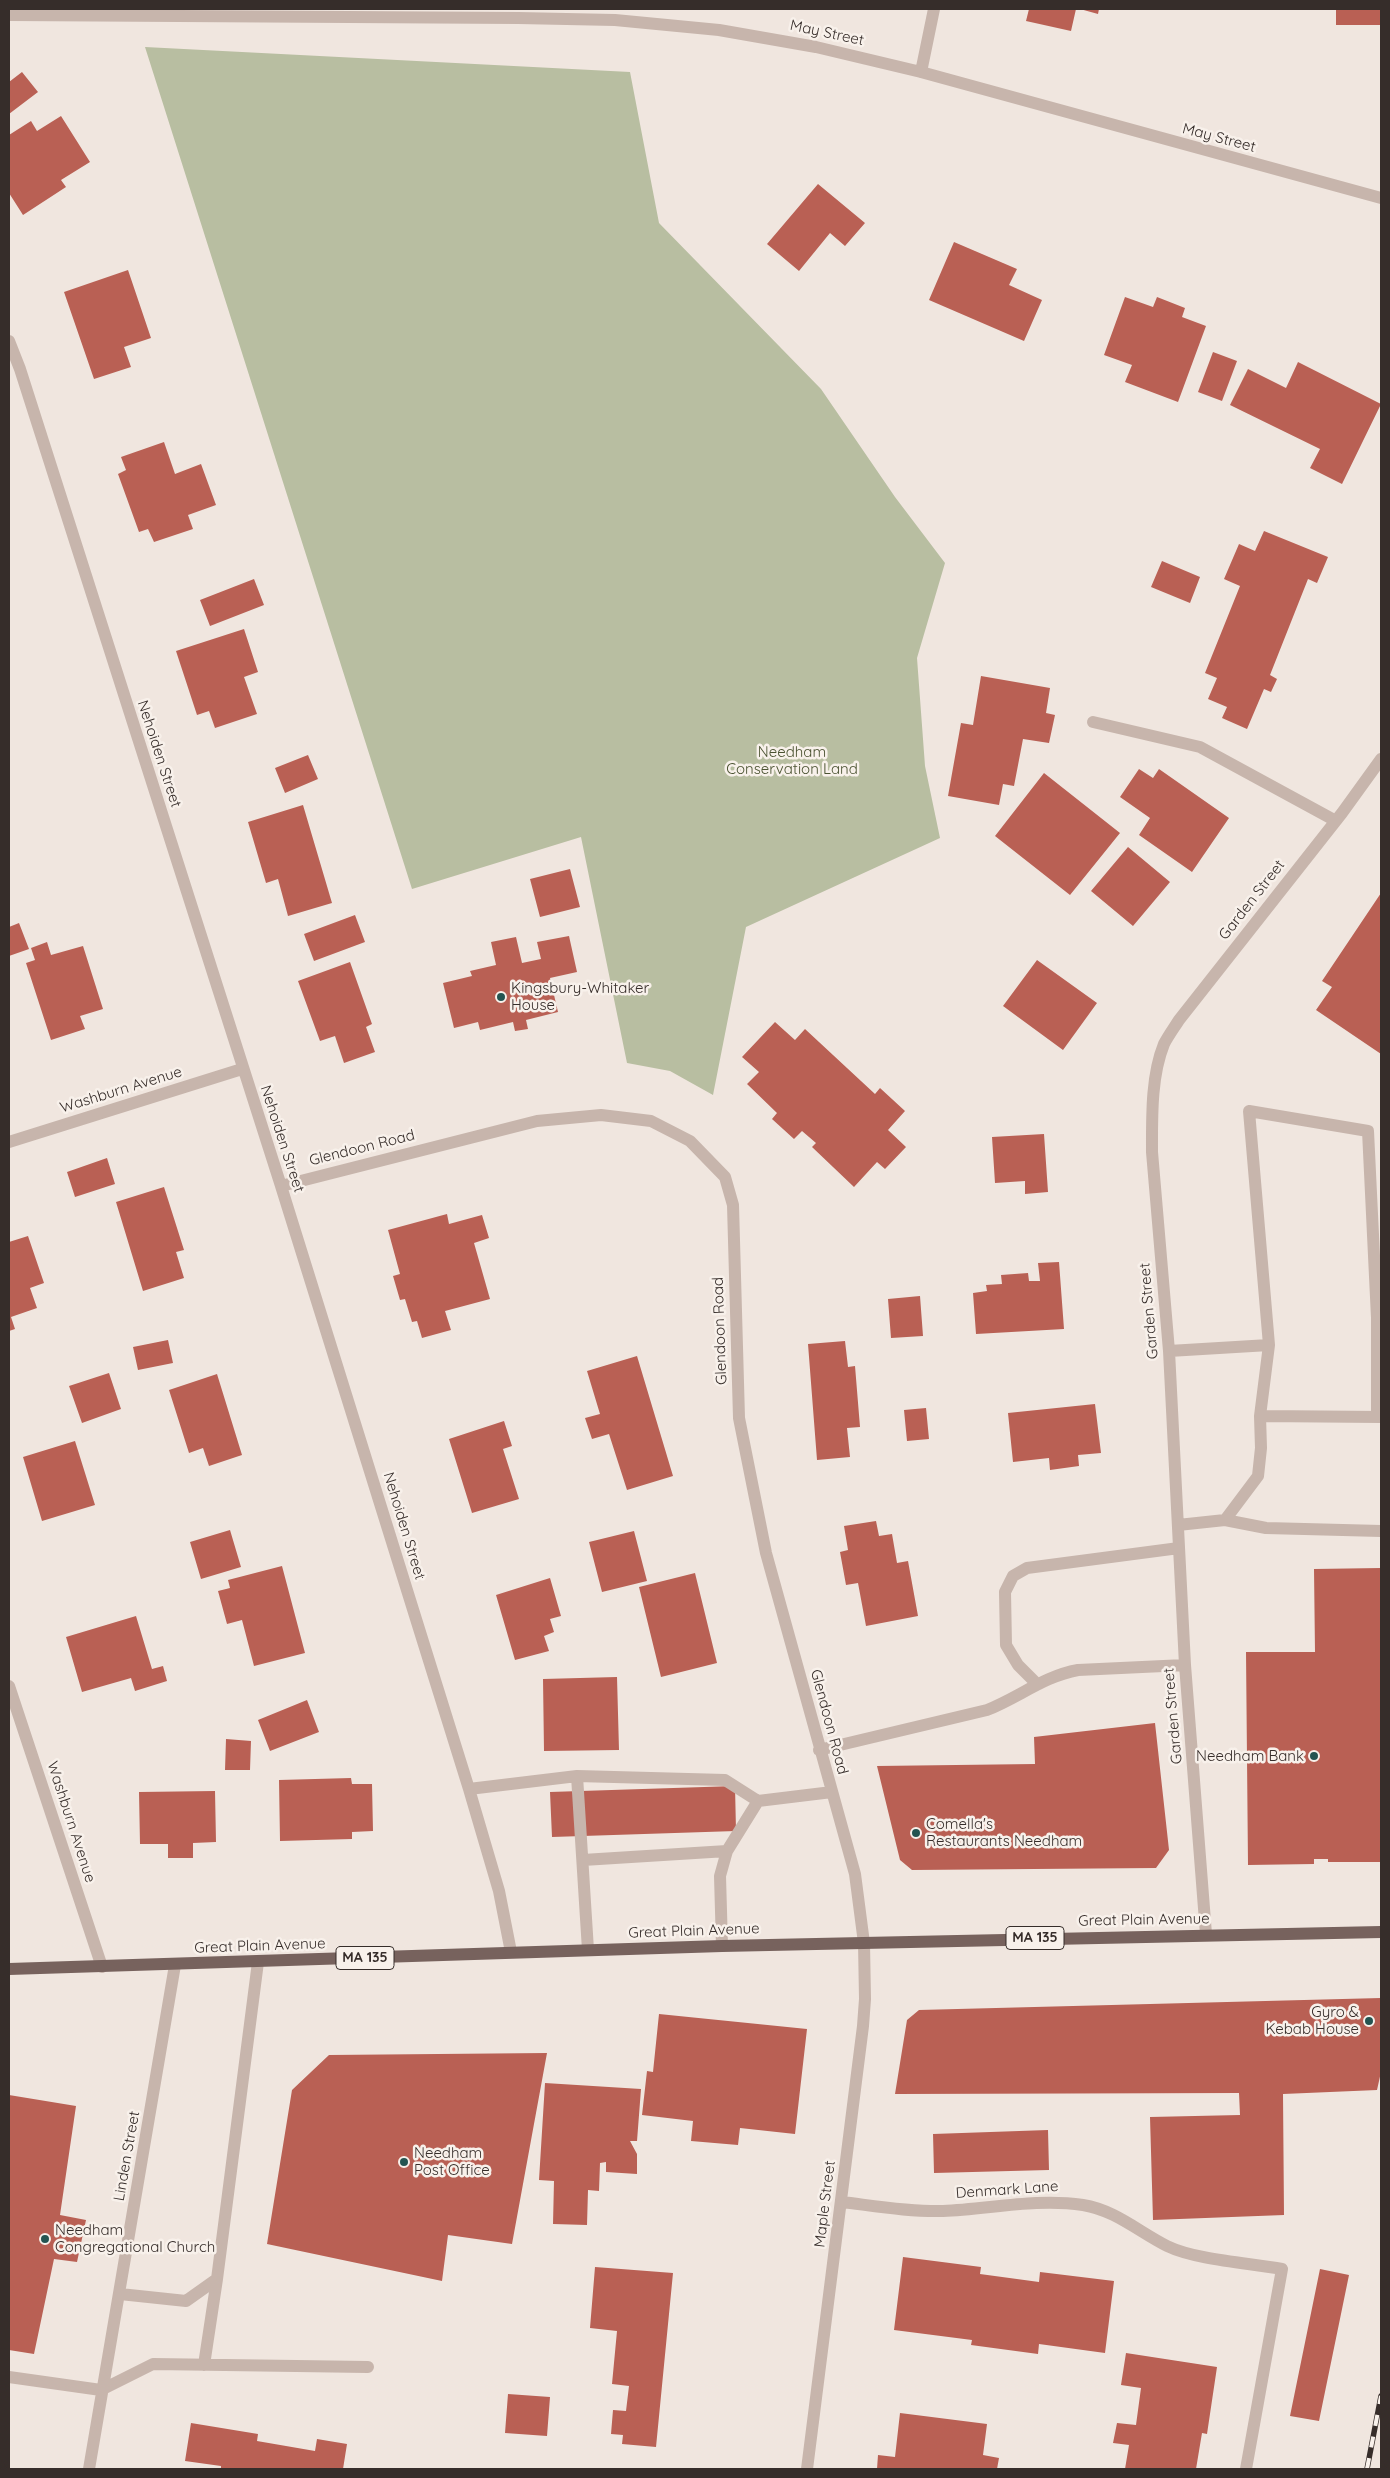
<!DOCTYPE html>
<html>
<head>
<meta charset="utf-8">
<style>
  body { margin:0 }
  #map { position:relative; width:1390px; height:2478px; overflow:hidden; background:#f0e6df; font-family:Quicksand,sans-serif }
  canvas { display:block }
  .frame { position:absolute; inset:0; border:10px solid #362d2a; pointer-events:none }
</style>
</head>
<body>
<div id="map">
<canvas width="1390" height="2478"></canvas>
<div class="frame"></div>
</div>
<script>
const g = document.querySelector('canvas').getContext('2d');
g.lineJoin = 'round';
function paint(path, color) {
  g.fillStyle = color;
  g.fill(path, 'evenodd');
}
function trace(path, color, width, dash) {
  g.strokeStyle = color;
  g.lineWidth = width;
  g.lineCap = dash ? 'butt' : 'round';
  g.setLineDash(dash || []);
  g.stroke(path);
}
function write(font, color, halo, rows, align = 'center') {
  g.font = font + ' Quicksand,sans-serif';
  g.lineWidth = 5;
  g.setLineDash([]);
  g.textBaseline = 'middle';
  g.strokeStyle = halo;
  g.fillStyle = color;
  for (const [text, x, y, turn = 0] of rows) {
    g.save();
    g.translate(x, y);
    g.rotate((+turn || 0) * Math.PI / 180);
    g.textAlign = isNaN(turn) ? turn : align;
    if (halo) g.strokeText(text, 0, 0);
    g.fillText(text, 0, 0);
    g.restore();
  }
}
const green = new Path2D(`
  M145 47 630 72 659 223 821 389 895 497 945 563 917 658 925 766 940 838 746 927 713 1095 670 1071 627 1063 581 837 412 889Z`);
const building = new Path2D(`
  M1029 9H1076L1071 31 1026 21Z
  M1080 9H1099L1098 14Z
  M1336 9H1381V25H1336Z
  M22 72 38 92 9 114V82Z
  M61 116 90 162 61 180 66 187 23 215 9 193V135L31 121 37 131Z
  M818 184 865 223 845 246 830 233 799 271 767 244Z
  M954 242 1017 269 1009 285 1042 300 1024 341 929 300Z
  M128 270 151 338 124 347 131 367 94 379 64 292Z
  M1125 297 1153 307 1157 297 1185 308 1182 317 1206 326 1178 402 1125 382 1132 365 1104 355Z
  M1213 352 1237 361 1222 401 1198 392Z
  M1298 362 1381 404 1342 484 1310 468 1320 449 1230 405 1248 369 1286 388Z
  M164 442 175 474 201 464 216 505 188 515 193 529 154 542 148 529 139 532 118 474 126 470 121 457Z
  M1264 531 1328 557 1317 583 1308 579 1270 675 1277 679 1271 692 1264 689 1247 729 1222 718 1227 707 1208 699 1217 678 1205 673 1240 586 1224 579 1239 544 1255 551Z
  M1162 561 1200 577 1190 603 1151 587Z
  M254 579 264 605 210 626 200 600Z
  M244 629 258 672 244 677 257 714 215 728 209 711 197 715 176 651Z
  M981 676 1050 688 1046 713 1055 715 1049 743 1023 739 1014 786 1003 784 999 805 948 796 961 723 973 725Z
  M308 755 318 779 285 793 275 768Z
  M1139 769 1153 778 1159 769 1229 818 1192 872 1139 835 1150 818 1120 797Z
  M1044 773 1120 833 1070 895 995 836Z
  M303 805 332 903 288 916 278 879 266 883 248 822Z
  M1128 847 1170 882 1133 926 1091 891Z
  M570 869 580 907 540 917 530 879Z
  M1381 893V1054L1316 1010 1332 987 1322 981Z
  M355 915 365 942 314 961 304 934Z
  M19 923 29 949 9 956V927Z
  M569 936 577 972 550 978 558 1012 526 1020 528 1029 515 1031 513 1022 480 1030 478 1022 454 1028 443 983 472 976 470 971 496 965 491 942 516 937 522 963 541 959 537 942Z
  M47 942 51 955 83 946 103 1009 80 1016 85 1029 51 1040 26 963 35 960 31 948Z
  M1037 960 1097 1003 1063 1050 1003 1006Z
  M350 962 372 1024 366 1027 375 1052 344 1063 335 1036 320 1041 298 981Z
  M775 1022 795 1040 805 1029 875 1094 880 1088 905 1111 888 1130 906 1147 885 1169 877 1162 854 1187 812 1147 816 1143 802 1131 794 1139 772 1119 777 1113 747 1084 759 1072 742 1057Z
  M1044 1134 1048 1192 1025 1194V1181L995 1183 992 1137Z
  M107 1158 115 1184 75 1197 67 1172Z
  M164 1187 184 1250 176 1252 184 1278 143 1291 116 1202Z
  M447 1214 449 1224 482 1215 489 1238 474 1243 490 1299 445 1311 451 1330 422 1338 417 1321 412 1322 405 1299 400 1300 393 1276 400 1274 388 1230Z
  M28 1236 44 1283 30 1288 37 1308 11 1317 15 1329 9 1331V1242Z
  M1059 1262 1064 1329 976 1334 973 1293 987 1291 986 1285 1002 1284 1001 1275 1028 1273 1029 1281H1040L1038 1263Z
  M920 1296 923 1336 891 1338 888 1299Z
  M168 1340 173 1363 138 1370 133 1347Z
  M845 1341 848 1367 855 1366 860 1427 847 1428 850 1457 817 1460 808 1344Z
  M637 1356 673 1476 627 1490 609 1434 592 1439 585 1418 600 1414 587 1371Z
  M109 1373 121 1409 82 1423 69 1386Z
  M217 1374 242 1455 209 1466 203 1448 189 1453 169 1390Z
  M1095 1404 1101 1453 1078 1455 1079 1466 1050 1470 1049 1458 1013 1462 1008 1413Z
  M926 1408 929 1439 907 1441 904 1410Z
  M504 1421 512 1446 503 1449 519 1499 472 1513 449 1439Z
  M75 1441 95 1505 42 1521 23 1457Z
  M876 1521 879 1536 892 1534 897 1563 908 1561 918 1616 866 1626 858 1583 846 1585 840 1552 848 1550 844 1526Z
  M230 1530 241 1567 201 1579 190 1542Z
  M634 1531 647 1581 602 1592 589 1542Z
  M282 1566 305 1653 254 1666 242 1620 227 1624 218 1591 230 1588 228 1580Z
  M1381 1568V1862H1328V1859H1314V1864L1248 1865 1246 1652H1315L1314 1569Z
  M695 1573 717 1663 661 1677 639 1587Z
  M550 1578 561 1616 550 1619 554 1632 544 1636 549 1651 515 1660 496 1595Z
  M136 1616 152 1669 163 1666 167 1681 135 1691 131 1678 82 1692 66 1637Z
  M617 1677 619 1750 544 1751 543 1679Z
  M307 1700 319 1732 270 1751 258 1720Z
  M1155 1723 1169 1850 1156 1868 912 1870 900 1860 877 1766 1035 1764 1034 1737Z
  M226 1739 251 1741 250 1770H225Z
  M351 1778 352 1784H372L373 1831 352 1832V1839L280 1841 279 1780Z
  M735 1786 736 1831 552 1837 550 1792Z
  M215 1791 216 1842 193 1843V1858H168V1844H140L139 1792Z
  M1381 1998V2072L1377 2090 1283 2094 1284 2215 1153 2220 1150 2117 1240 2115 1239 2093 895 2094 907 2020 919 2010Z
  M659 2014 807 2029 795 2134 740 2128 738 2145 691 2141 693 2121 642 2115 647 2071 653 2072Z
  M547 2053 512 2244 448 2235 442 2281 267 2244 292 2090 329 2055Z
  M545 2083 641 2089 637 2141H630L637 2154V2174L606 2172V2162L600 2163 599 2191 588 2190 587 2225 553 2224 554 2181 539 2180Z
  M9 2095 76 2106 60 2215 86 2220 77 2262 54 2259 34 2354 9 2350Z
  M1048 2130 1049 2170 934 2173 933 2134Z
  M903 2257 981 2267 980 2274 1039 2282 1040 2272 1114 2281 1105 2353 1039 2344 1038 2354 971 2345 972 2340 894 2330Z
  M595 2267 673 2273 656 2447 622 2444 623 2435 611 2434 613 2410 626 2411 629 2386 612 2384 617 2331 590 2328Z
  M1320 2269 1349 2275 1319 2421 1290 2416Z
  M1126 2353 1217 2367 1207 2434 1202 2433 1196 2469H1125L1129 2445 1113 2443 1117 2423 1136 2425 1141 2388 1121 2385Z
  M508 2394 550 2397 547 2436 505 2433Z
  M900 2413 987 2424 983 2455 999 2458 997 2469H877L878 2455 895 2457Z
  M191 2423 258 2434 257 2441 315 2451 317 2439 347 2444 343 2469H221V2466L185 2461Z`);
const minor = new Path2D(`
  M9 15 518 18 615 20 719 30 816 47 921 72 1381 198
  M921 72 934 9
  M9 341 20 369 281 1186 469 1789 499 1891 511 1952
  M1093 722 1200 747 1336 821
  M9 1142 242 1069
  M281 1186 537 1121 601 1115 651 1121 690 1141 725 1177 733 1205 739 1418 766 1553 855 1874 864 1943 865 1999 863 2026 807 2469
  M1169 1351 1269 1345
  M1260 1416 1381 1417
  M1225 1520 1258 1476 1261 1448 1260 1416 1269 1345 1249 1111 1368 1131 1377 1318V1417
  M1178 1525 1225 1520 1266 1528 1381 1531
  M1037 1684 1018 1665 1006 1645 1005 1592 1013 1576 1027 1568 1179 1548
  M9 1686 102 1967
  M819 1750 987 1710C1018 1698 1044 1676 1078 1670L1185 1665
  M577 1776 588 1950
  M469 1789 577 1776 725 1780 758 1801 832 1792
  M583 1860 727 1851
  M1206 1934 1185 1665 1169 1351 1152 1152C1152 1117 1151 1076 1164 1044 1168 1036 1174 1028 1179 1020L1342 813 1381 759
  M722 1946 720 1876 727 1851 758 1801
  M842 2202C875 2206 910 2212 943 2211 990 2209 1036 2198 1083 2205 1115 2210 1139 2232 1167 2246 1196 2260 1249 2263 1282 2269L1246 2469
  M120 2294 186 2301 217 2279 258 1962
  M204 2365 217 2279
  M9 2377 101 2390 153 2364 368 2367
  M89 2469 175 1965`);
const major = new Path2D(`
  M9 1969 722 1946 1381 1932`);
const rail = new Path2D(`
  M1367 2469 1381 2396`);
const markers = [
  [501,997,5,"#245451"],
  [1314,1756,5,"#245451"],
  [916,1833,5,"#245451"],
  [1369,2021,5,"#245451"],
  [404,2162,5,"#245451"],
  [45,2239,5,"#245451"]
];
const shields = [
  [1035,1938,58],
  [365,1958,58]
];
const shieldNames = [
  ["MA 135",1035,1938],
  ["MA 135",365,1958]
];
const streetNames = [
  ["May Street",827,33,12],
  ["May Street",1219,138,15],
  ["Nehoiden Street",159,754,72],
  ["Garden Street",1252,900,-52],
  ["Washburn Avenue",121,1090,-17],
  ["Nehoiden Street",282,1139,72],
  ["Glendoon Road",362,1148,-14],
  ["Garden Street",1149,1311,-95],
  ["Glendoon Road",720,1331,-92],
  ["Nehoiden Street",404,1526,73],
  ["Garden Street",1173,1716,-95],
  ["Glendoon Road",829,1722,75],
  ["Washburn Avenue",71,1822,72],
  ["Great Plain Avenue",1144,1920,-1],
  ["Great Plain Avenue",694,1931,-2],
  ["Great Plain Avenue",260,1946,-2],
  ["Linden Street",127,2156,-80],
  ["Denmark Lane",1007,2190,-4],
  ["Maple Street",825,2204,-83]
];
const parkNames = [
  ["Needham",792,752],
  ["Conservation Land",792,769]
];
const poiNames = [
  ["Kingsbury-Whitaker",511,988],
  ["House",511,1005],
  ["Needham Bank",1304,1756,"right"],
  ["Comella's",926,1824],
  ["Restaurants Needham",926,1841],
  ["Gyro &",1359,2012,"right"],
  ["Kebab House",1359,2029,"right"],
  ["Needham",414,2153],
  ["Post Office",414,2170],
  ["Needham",55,2230],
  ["Congregational Church",55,2247]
];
paint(green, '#b8bea1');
paint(building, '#b96054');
trace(minor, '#c7b5ac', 12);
trace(major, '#77625d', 12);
trace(rail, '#362d2a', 5.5);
trace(rail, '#f8f1eb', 4, [11]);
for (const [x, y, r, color] of markers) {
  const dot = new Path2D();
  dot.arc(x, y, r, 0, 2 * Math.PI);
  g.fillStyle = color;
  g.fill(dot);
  trace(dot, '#f8f1eb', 2);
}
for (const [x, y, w] of shields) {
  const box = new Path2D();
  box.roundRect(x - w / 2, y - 11.5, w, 23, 4);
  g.fillStyle = '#f8f1eb';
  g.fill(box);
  trace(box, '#362d2a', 1);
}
write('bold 14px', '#362d2a', null, shieldNames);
write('15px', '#362d2a', '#f8f1eb', streetNames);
write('15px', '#4a5231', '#f8f1eb', parkNames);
write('15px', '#362d2a', '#f8f1eb', poiNames, 'left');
</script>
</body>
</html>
